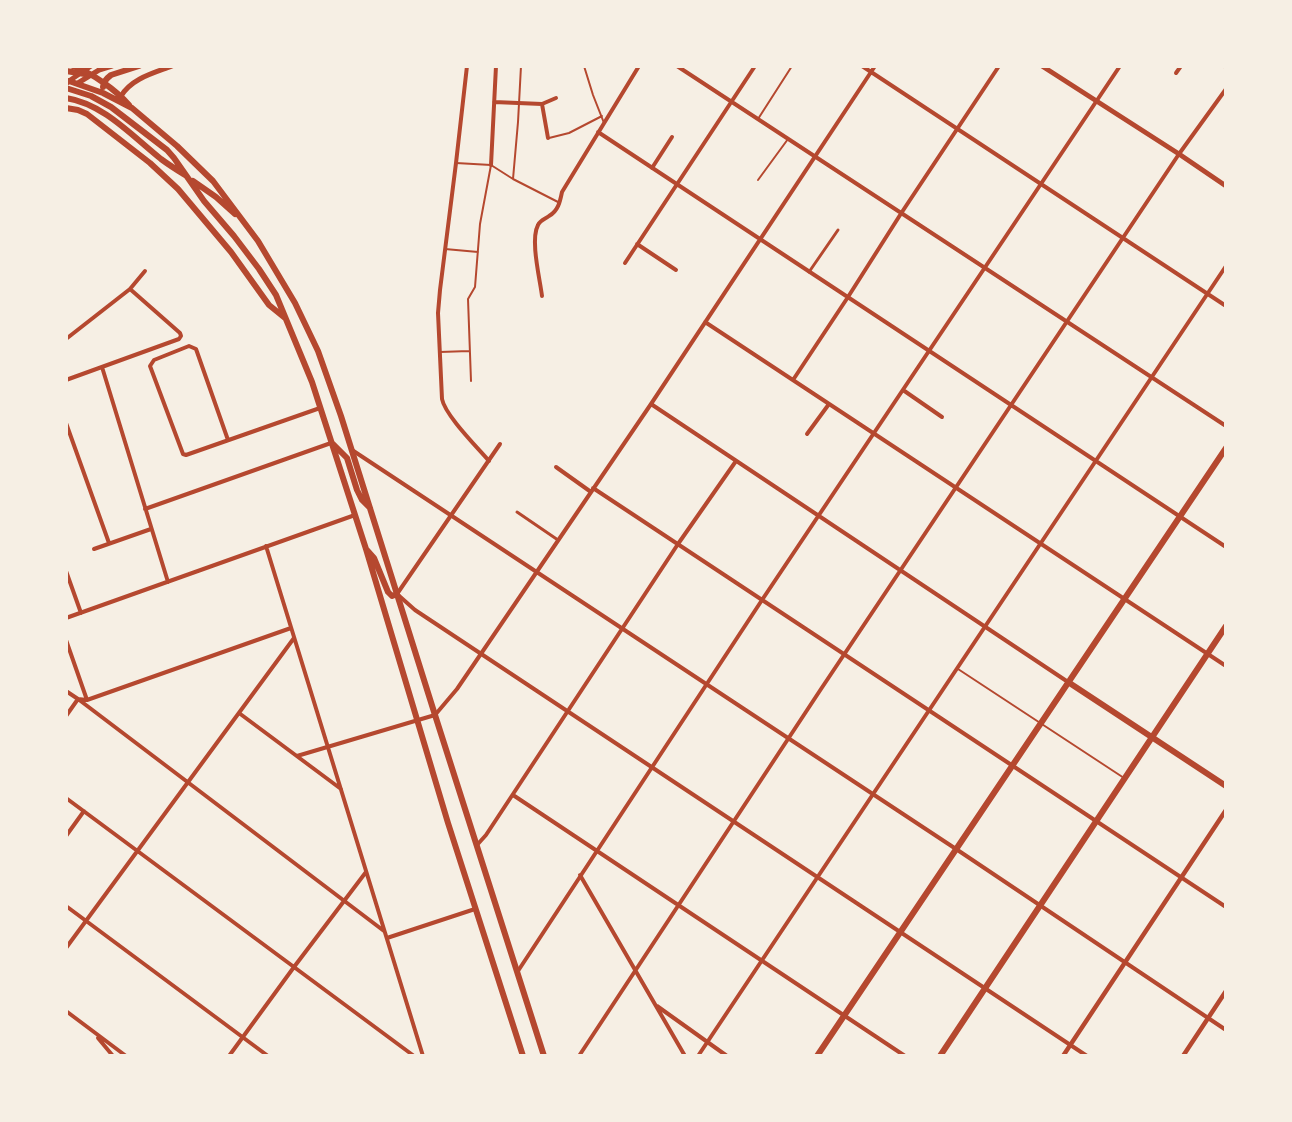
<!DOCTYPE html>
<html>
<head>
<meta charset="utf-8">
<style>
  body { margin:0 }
  #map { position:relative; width:1292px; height:1122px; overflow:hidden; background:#f6efe4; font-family:Poppins,sans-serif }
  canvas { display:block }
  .frame { position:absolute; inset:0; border:68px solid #f6efe4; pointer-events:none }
</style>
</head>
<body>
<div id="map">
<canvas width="1292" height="1122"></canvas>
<div class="frame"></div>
</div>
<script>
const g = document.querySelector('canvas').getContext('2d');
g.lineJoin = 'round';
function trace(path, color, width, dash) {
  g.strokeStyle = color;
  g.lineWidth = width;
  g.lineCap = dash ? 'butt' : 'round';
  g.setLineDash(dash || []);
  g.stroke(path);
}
const service = new Path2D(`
  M584 66 593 95 604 123
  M758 119 792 66
  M549 138 569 133 602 116
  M456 163 491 165 513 179 558 202
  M513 179 518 122 521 66
  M758 180 788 139
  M445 249 478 252
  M440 352 469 351
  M471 381 468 299 475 287 480 224 491 165
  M958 669 1124 778`);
const pedestrian = new Path2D(`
  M809 272 838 230
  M517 512 558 540`);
const minor = new Path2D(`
  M467 66 456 163 440 290 438 313 442 399C445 415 477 447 489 461
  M677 66 1226 426
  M862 66 1226 306
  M1224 66 1226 67
  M1176 73 1181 66
  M494 102 542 104 556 98
  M542 104 548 138
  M598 132 1226 547
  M491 165 496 66
  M652 168 672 137
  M637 244 676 270
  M625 263 755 66
  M542 296C540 279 530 240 538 225 540 220 545 219 549 216 558 211 560 202 562 192L639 66
  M705 322 1226 666
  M66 339 130 289 145 271
  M102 367 168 582
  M66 380 179 339 181 336 180 333 130 289
  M793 380 848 297 902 212 999 66
  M903 390 942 417
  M651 404 1068 682
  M66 423 109 543
  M807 434 829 404
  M228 440 196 349 189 346 154 360 150 366 183 454 186 455 320 408
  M500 444 397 594 415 610 1087 1056
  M352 450 956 849 1226 1030
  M556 467 591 492
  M593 488 1226 907
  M145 509 331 443
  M266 546 423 1056
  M94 549 151 529
  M66 571 81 613
  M66 618 355 515
  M66 640 87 700
  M66 691 78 699 384 931
  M239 713 341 789
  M66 716 78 699 87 700 291 628
  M297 756 435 715 457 689 651 404 875 66
  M513 795 905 1056
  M66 798 414 1056
  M66 836 84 811
  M477 845 486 835 678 544 736 461
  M580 875 685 1056
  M66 906 268 1056
  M387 938 475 909
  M66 948 294 638
  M518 971 762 600 1120 66
  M657 1006 727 1056
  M66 1011 126 1056
  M98 1038 113 1056
  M229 1056 294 967 366 872
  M579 1056 821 689 1179 154 1226 89
  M698 1056 1226 266`);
const tertiary = new Path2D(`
  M1063 1056 1226 810
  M1183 1056 1226 991`);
const secondary = new Path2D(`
  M1042 66 1179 154 1226 186
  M69 81 91 66
  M78 83 99 70 112 66
  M121 96C132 78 154 73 172 66`);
const primary = new Path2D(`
  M66 71 91 75
  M1068 682 1226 786
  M817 1056 1226 448
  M940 1056 1226 626`);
const trunk = new Path2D(`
  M73 66C92 73 116 90 129 105
  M66 83 69 81 103 93 132 108 177 146 213 181 258 241 295 303 318 351 341 416 435 715 544 1056
  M103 87C103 82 107 78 111 75L139 66
  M66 88 91 96 111 107 167 150 174 158 204 201 234 236 259 269 276 295 312 382 366 549 448 823 523 1056
  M66 98C104 104 132 136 161 159 169 165 177 170 185 175
  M66 108 78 110 87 114 150 163 178 189 231 252 269 305 285 318
  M193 181 216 197 235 214
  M332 443 347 458 357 490 362 500 370 508
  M366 549 374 558 388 592 392 596 397 594`);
trace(service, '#b5482f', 2);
trace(pedestrian, '#b5482f', 3);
trace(minor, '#b5482f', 4);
trace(tertiary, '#b5482f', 4.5);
trace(secondary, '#b5482f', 5);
trace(primary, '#b5482f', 6);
trace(trunk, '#b5482f', 6);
</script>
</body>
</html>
